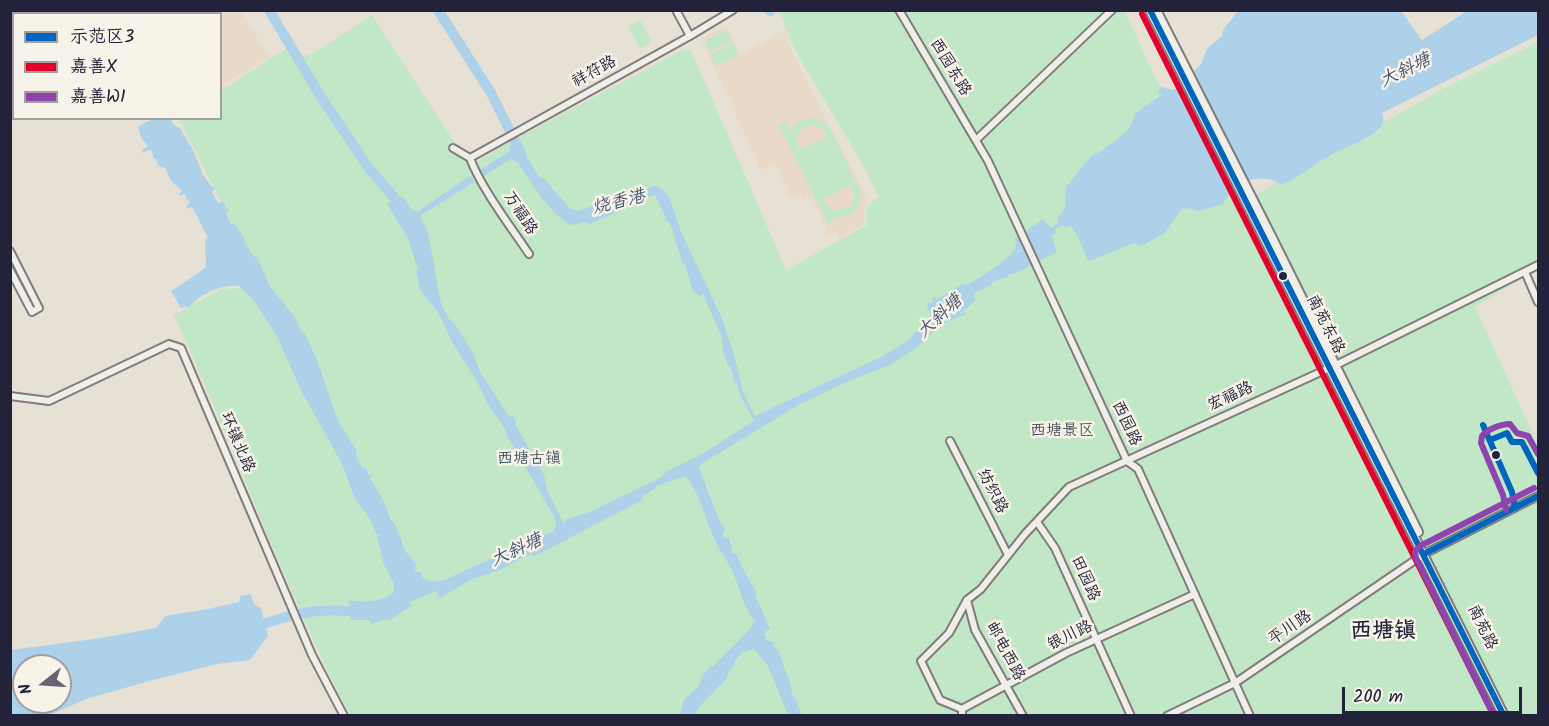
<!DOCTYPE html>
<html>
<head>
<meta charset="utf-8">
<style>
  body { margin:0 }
  #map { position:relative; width:1549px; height:726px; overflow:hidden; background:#e7e0d5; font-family:Kalam,"LXGW WenKai TC",sans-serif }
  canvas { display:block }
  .frame { position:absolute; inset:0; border:12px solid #22223b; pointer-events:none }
  .legend { position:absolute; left:12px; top:12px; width:210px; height:108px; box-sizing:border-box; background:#f7f3e8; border:2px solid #a29fa3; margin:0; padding:8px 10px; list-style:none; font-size:18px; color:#22223b }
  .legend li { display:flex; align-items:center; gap:12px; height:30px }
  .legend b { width:30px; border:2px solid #a29fa3 }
  .north { position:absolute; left:12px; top:654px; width:60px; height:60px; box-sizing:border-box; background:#f7f3e8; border:2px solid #a29fa3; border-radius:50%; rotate:253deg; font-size:16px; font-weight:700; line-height:24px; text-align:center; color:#22223b }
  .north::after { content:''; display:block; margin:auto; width:21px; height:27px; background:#676471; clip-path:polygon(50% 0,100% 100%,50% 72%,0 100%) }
  .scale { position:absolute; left:1342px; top:687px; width:180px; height:27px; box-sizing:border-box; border:3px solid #22223b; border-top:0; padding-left:8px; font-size:18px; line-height:21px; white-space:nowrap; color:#22223b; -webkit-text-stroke:4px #f7f3e8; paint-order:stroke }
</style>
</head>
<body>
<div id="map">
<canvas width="1549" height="726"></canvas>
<div class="frame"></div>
<ul class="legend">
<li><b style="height:8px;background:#0065bd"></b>示范区3</li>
<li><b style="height:8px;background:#e4002b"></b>嘉善X</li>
<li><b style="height:8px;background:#8e44ad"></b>嘉善W1</li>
</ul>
<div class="north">N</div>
<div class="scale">200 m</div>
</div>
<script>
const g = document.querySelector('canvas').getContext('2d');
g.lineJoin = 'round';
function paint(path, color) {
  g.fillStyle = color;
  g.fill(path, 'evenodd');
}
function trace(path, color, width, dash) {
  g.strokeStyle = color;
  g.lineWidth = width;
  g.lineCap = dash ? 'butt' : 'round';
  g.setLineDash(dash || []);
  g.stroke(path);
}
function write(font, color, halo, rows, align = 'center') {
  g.font = font + ' Kalam,"LXGW WenKai TC",sans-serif';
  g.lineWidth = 5;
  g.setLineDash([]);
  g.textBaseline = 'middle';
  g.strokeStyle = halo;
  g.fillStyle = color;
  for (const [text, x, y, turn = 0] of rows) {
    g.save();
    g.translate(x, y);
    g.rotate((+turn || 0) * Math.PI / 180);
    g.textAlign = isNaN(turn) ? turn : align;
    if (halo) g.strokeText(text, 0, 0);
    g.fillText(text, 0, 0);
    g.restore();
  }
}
const built = new Path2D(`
  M120 11H241L269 57 221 86 220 14H121Z
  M726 25 740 55 785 30 791 50 868 201 863 212 864 224 840 238 836 231 829 235 812 197 803 200 801 195 791 199 774 165 761 170 701 39Z`);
const green = new Path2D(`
  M779 11H1125L1156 80 1236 206 1442 89 1538 42V268L1475 307 1538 445V715H350C283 586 235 448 174 315L222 289 239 288 259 278 179 119 220 118 221 91 285 49 309 56 372 15 470 166 502 146 683 50H691L786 270 867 225C865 211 865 205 879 197L860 160 806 69 791 42Z
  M640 20 652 43 640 49 628 26Z
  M727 29 732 41 709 52 704 41Z
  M733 43 739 55 716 66 710 55Z
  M811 118 823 121 830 128 861 193C861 210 849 220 832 217L834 221 828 224 779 125 785 122 790 131 799 121ZM812 125 821 128 827 137 799 150C793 138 798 127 812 125ZM851 185 854 198 849 207 837 211 829 207 823 199Z`);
const water = new Path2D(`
  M1238 11H1401L1422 40 1467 11H1538V35L1382 113C1383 118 1385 122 1381 126 1370 140 1346 146 1331 155 1314 164 1300 177 1282 185 1267 174 1245 178 1231 191 1228 195 1226 200 1223 204L1198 211 1189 208 1181 210 1165 233 1141 246 1134 243 1089 261C1082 249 1080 237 1071 226L1065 228 1063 225 1055 229 1056 232 1052 237 1057 252 1016 273 1008 275V277L993 281 991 285 974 293 975 301 958 315 965 312 966 314 942 324 917 347 892 364 853 379 800 404 701 464 699 468 721 525H723L725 531 723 532V536L725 539 728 537 732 547 731 551 733 553H736C740 565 749 579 756 592V597L770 629 766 631 764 635 767 637 765 640 773 642 775 648 778 650 792 689 791 691 795 700H798L797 704 802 715H788L768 666 754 649 746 652 744 651 734 661 735 664 728 672 727 678 701 705 694 715H680L684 700 699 686 702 676 711 666 713 667C726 652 741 641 753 625L751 624 755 622C742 604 740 589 733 572 728 561 718 549 713 536 705 517 699 491 685 476L656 486V488L642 496 643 499 635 504 535 556 532 554 522 558 500 570 470 580 440 598 436 591 410 602 411 606 390 620H383L372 624 370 620H351L349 600C365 603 381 602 394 592V583L384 565 377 537 380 535H377L370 519 355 499 343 466 300 388 277 336 254 301 239 286C226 285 213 289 202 296 196 299 194 304 187 308L186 306 181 308 171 291C184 283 194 276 206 267L205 240 208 239 206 234 192 207 185 209 190 202 188 199 185 201 187 197 184 194 180 196 179 194 182 191 171 181 165 168 159 166 156 159H154L151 149 143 153 142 150 148 146 141 138 138 127 152 119 170 118 174 125 180 128 193 150 203 175 212 187H215V189L212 192 218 203 222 202 226 204 225 206 226 209H229L226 213 231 224 234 223 245 239 244 240 252 255 257 258 271 288 294 316 302 333 304 332 318 363 338 421 357 451 356 456 362 467 367 469 368 475 373 476 370 478 384 502 391 521H393C400 532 401 544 407 553 410 558 413 559 416 565L415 569 416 572H420L422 577 432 582 444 580 554 531 556 524 554 516 506 434V430L489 406 477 381 452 342 438 312 425 297 420 289 416 271 418 270 408 238 387 204 403 196 411 209 417 212 470 176 474 182 420 216 428 232 441 304 449 319 457 327 474 355 480 372 508 415 511 417 513 416 516 422 515 424 538 464 544 475 547 490 564 524 567 519 592 511 660 478 666 472 704 453 754 421 740 394 737 383H735L730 366H728L722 347 724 346 721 341 723 339 703 294 699 296 692 289 685 264 683 265 671 225 669 223V221H665L666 218 655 195 590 224 585 222 571 225C548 212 533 185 518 163L511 159 484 176 480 170 510 151V146L517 142 542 181 545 179 553 190 548 194 562 208 578 211 656 186 663 190 670 199 681 232 721 316 735 358 743 392 755 416 883 356 909 340 924 322 929 319 931 314 927 308 928 303H932L934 295 936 300 963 284 967 285C976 280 1015 257 1016 246 1016 243 1015 240 1015 237L1028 233V229L1043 219 1051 228 1058 223 1057 218 1063 212 1065 205 1066 187 1092 155 1100 152 1120 137 1128 130 1136 113 1163 94 1158 93 1160 87 1173 90 1178 88 1201 64 1207 49 1222 36 1223 30Z
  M250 594 254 604 261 608 268 636 250 660 217 664 153 680 86 699 50 715H11V650L101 638 156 628 165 616 208 609 239 602 241 596ZM24 666H60V702H24Z`);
const river = new Path2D(`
  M93 10 94 14
  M269 10 321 97 368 167 403 208
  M438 10 491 93 522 155
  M769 10 770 11
  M541 183 570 216 573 215
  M266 623C303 611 323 608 363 612`);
const minor = new Path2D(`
  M676 10 690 36
  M899 10 988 161 1127 461 1138 469 1250 716
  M976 140 1112 10
  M453 148 470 158C481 188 511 227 529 254
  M470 158 690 36 733 10
  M10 251 39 308 32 312 10 270
  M1525 272 1538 302
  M10 396 49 401 169 344 181 348 312 655 344 716
  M950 441 1008 555
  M1037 522 1055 548 1131 716
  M967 600 975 630 1023 716
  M962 709 1066 653 1195 594
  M962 716V709L940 700 921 661 949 633 967 600 981 589 1025 534 1069 487 1336 365 1538 265
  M1167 716 1235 683 1424 554 1538 496`);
const major = new Path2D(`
  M1150 10 1504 716
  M1156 10 1271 236 1418 532
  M48 14 53 10
  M61 14 67 10
  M10 35 14 33
  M10 43 14 41`);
const bus1 = new Path2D(`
  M1150 10 1504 716
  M1483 425 1512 492 1515 508
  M1490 440 1507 433 1512 442H1522L1538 473
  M1424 554 1538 496`);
const bus2 = new Path2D(`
  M1142 14 1494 716`);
const bus3 = new Path2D(`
  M1506 510 1503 495 1481 443 1482 436C1488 429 1501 424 1510 424L1517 433 1528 436 1538 454
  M1494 716 1416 558 1415 552 1420 546 1534 488`);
const markers = [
  [1283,276,5,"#22223b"],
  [1496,455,5,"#22223b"]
];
const streetNames = [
  ["西园东路",949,68,59],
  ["祥符路",595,73,-29],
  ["万福路",519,214,57],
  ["南苑东路",1324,325,63],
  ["宏福路",1231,398,-25],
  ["西园路",1125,424,65],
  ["环镇北路",236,443,67],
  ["纺织路",991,492,63],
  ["田园路",1084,579,66],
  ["南苑路",1481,628,64],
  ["平川路",1291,629,-34],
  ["银川路",1071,637,-26],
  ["邮电西路",1004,652,62]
];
const parkNames = [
  ["西塘景区",1062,432],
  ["西塘古镇",529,460]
];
const waterNames = [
  ["大斜塘",1406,72,-26],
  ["烧香港",619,204,-14],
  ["大斜塘",941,318,-43],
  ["大斜塘",517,552,-24]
];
const districtNames = [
  ["西塘镇",1383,633]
];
paint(built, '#e8dac6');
paint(green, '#c2e7c6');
paint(water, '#acd1e9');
trace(river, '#acd1e9', 10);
trace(minor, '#7f7c7c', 10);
trace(major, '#7f7c7c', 12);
trace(minor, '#f0eee9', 6);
trace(major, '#f0eee9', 8);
trace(bus1, '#0065bd', 6);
trace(bus2, '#e4002b', 6);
trace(bus3, '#8e44ad', 6);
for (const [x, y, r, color] of markers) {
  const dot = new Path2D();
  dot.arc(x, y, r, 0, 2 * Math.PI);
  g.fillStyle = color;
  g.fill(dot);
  trace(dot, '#f7f3e8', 2);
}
write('16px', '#22223b', '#f7f3e8', streetNames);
write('16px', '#42545b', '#f7f3e8', parkNames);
write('italic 18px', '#445472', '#f7f3e8', waterNames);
write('bold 22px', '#22223b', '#f7f3e8', districtNames);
</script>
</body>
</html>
